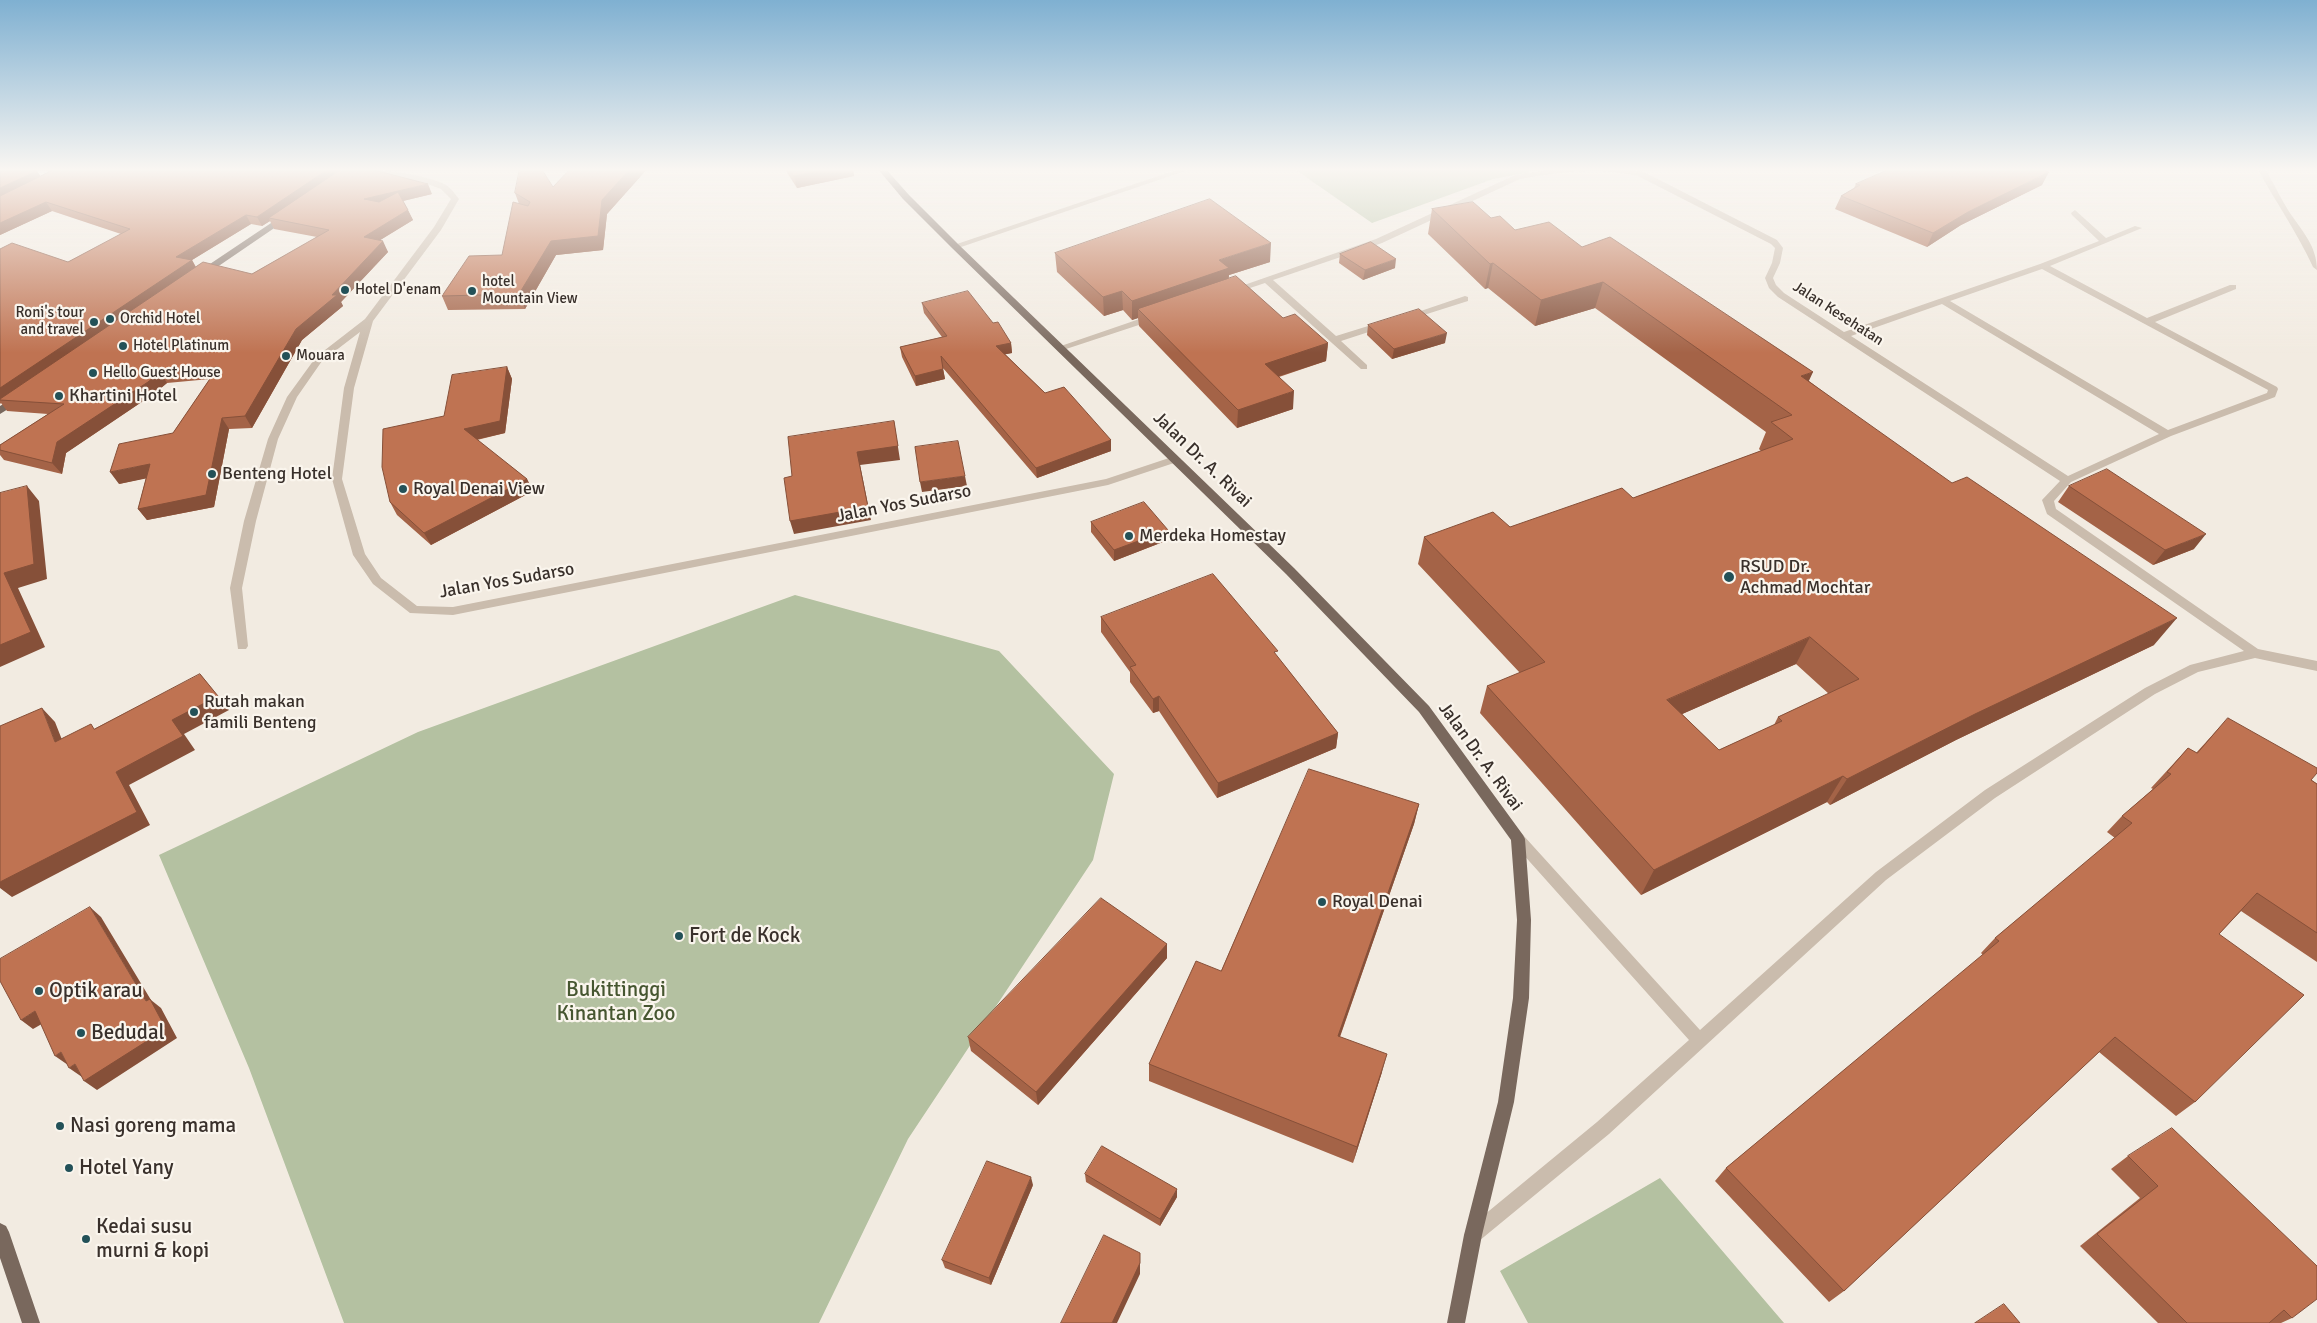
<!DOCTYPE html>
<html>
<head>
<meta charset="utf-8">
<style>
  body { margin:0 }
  canvas { display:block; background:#f2ebe1 }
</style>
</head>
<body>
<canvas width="2317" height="1323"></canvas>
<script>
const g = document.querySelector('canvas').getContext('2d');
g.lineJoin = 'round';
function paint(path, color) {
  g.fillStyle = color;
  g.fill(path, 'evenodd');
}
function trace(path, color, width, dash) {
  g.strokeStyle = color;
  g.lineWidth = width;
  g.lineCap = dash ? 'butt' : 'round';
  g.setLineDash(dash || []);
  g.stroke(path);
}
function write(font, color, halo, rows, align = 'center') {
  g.font = font + ' Signika,sans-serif';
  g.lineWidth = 4.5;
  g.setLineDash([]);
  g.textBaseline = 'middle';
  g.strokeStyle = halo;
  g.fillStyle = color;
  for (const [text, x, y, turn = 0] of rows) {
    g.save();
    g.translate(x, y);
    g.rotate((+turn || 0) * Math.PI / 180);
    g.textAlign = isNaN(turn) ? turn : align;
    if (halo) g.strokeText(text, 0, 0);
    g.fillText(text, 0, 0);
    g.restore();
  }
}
const green = new Path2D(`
  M1293 168H1523L1531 172 1493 179 1372 223Z
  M795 595 999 651 1114 774 1093 860 908 1139 819 1323H344L249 1068 159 855 418 732Z
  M1660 1178 1784 1323H1528L1500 1271Z`);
const minor = new Path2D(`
  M345 168C371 168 423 173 446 185 451 188 455 194 459 199L441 230 373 321 354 388 342 479 365 554 381 578 417 606 453 607 1106 479 1172 457 1176 456 1181 459 1180 461 1108 485 453 615 410 613 373 584 353 555 332 479 344 388 360 332 322 361 297 397 278 439 256 521 242 588 248 646 246 649H238L230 588 244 521 268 439 287 397 316 357 365 319 434 227 451 199 441 189 422 182 349 170Z
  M1182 168H1194L958 248 951 246Z
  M1569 168H1625L1644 172 1777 240 1783 248 1780 263 1773 278 1776 285 1784 293 1844 332 2040 264 2099 241 2072 215 2071 213 2075 210 2106 238 2135 226 2142 228 2050 266 2147 318 2230 285H2236V289L2155 322 2277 387 2278 389 2275 397 2171 436 2071 482 2054 501 2056 509 2258 649 2317 661V671L2255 658 2198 672 2155 694 1995 798 1886 880 1609 1134 1479 1241 1473 1244 1467 1241 1464 1235 1467 1229 1597 1122 1689 1040 1513 843 1511 839 1513 835 1518 833 1523 835 1700 1030 1876 872 1985 790 2145 688 2190 665 2244 651 2047 514 2042 500 2060 481 1778 297 1769 288 1765 278 1772 263 1775 248 1771 244 1638 176C1601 167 1558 172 1520 179L1382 243 1273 280 1336 336 1381 322H1387V326L1341 341 1367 365V369H1361L1265 283 1232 294 1227 291 1376 239 1515 175 1545 170ZM2042 269 2268 390 2267 393 2168 430 1950 301ZM1942 304 2159 434 2068 476 1851 336Z
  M2257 168H2265C2273 182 2280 197 2288 210 2301 230 2317 245 2317 270L2313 267C2297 232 2275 201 2257 168Z
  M1465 296 1468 297V301L1408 320 1403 317Z
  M1154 314 1159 317 1157 319 1063 350H1057L1055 348Z`);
const major = new Path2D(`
  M877 168H885L909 195 958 244 1294 568 1429 706 1523 835 1525 839 1531 920 1529 998 1514 1102 1482 1235 1465 1323H1447L1464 1235 1498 1102 1513 998 1517 920 1511 840 1419 712 1286 574 952 248 903 199Z
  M286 213 289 214V218L204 276H198V272Z
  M17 396 22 399 21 401 0 414V406Z
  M0 1223 6 1226 9 1232 40 1323H22L0 1258Z`);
const wall = new Path2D(`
  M0 168 37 171 40 176 49 172 44 170 26 168H341L342 169 432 194 403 201 413 220 380 240 388 252 341 302 343 306 302 340 252 428 229 429 214 507 147 520 138 509 146 478 119 484 173 433 210 379 167 383 155 393 66 453 62 474 4 460 0 455V445L48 414 7 411 1 403 0 404V249L68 262 121 234 52 211 0 235ZM270 221 274 229 317 237 252 274 196 267 192 260 251 224 262 226Z
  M571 168H648L607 214 603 250 556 255 525 309 448 310 442 296 502 255 519 204 515 193 553 187Z
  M784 168H853L854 176 797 188Z
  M1856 184 2042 185 1961 225 1927 247 1835 209 1841 196 1854 188Z
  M1432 209 1491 218 1515 230 1582 247 1809 381 2154 645 1956 740 1830 805 1827 802 1641 895 1480 713 1487 686 1520 673 1418 564 1424 537 1510 527 1633 498 1761 451 1759 449 1766 432 1595 308 1535 326 1488 288 1485 289 1428 234ZM1796 664 1829 694 1778 717 1774 725 1719 750 1682 714Z
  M1055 253 1270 262 1229 275 1228 279 1283 318 1328 343 1326 361 1279 377 1293 409 1237 428 1139 326 1138 318 1132 320 1123 310 1104 316 1057 272Z
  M1340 254 1395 268 1363 280 1339 263Z
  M922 303 993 323 1011 343 1012 353 1005 354 1045 393 1111 440V451L1037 478 943 368 945 379 916 386 902 357 900 347 942 337 924 313Z
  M1368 325 1445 343 1392 359 1367 335Z
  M507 367 512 379 505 433 477 440 527 479 533 491 431 545 397 515 390 502 444 416Z
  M2069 486 2194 549 2153 565 2058 502Z
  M1091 522 1168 530V540L1114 561 1091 532Z
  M1101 617 1277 656 1338 733 1336 748 1217 798 1159 711 1153 713 1130 682V672L1101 632Z
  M2228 718 2317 784V962L2241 911 2219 934 2195 1102 2176 1116 2099 1052 1844 1291 1829 1302 1715 1181 1726 1168 1983 955 1981 953 1995 938 2115 838 2107 832 2122 816 2153 789 2151 788 2188 748 2196 753Z
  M1419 804 1414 824 1340 1037 1382 1072 1353 1163 1149 1081V1064L1221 971Z
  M1167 944V958L1038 1105 971 1051 968 1037Z
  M2128 1156 2292 1318 2281 1323H2158L2080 1246 2140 1198 2111 1169Z
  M1085 1174 1177 1197 1160 1226 1086 1182Z
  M1033 1185 991 1285 945 1268 942 1260Z`);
const shadedWall = new Path2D(`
  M330 168H341L343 171 269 218 270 221 262 226 257 217Z
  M631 168H648L607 214 603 250 556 255 525 309 519 294 551 241 602 200Z
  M833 168H853L854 176 797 188 794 176Z
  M37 171 43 180 0 200V188Z
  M2049 172 2042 185 1961 225 1927 247 1933 233 1968 212Z
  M428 184 432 194 369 209 364 199Z
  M46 202 52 211 0 235V223Z
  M408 210 413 220 369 247 364 237Z
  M246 215 251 224 192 260 197 270 0 400V388L176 257Z
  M383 241 388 252 341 302 343 306 302 340 252 428 245 416 296 329 332 295Z
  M1271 243 1270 262 1229 275 1228 287 1138 309V318L1132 320V301L1219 260Z
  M1396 259 1395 268 1363 280 1365 270Z
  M1493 263 1488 288 1485 289 1490 264Z
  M1603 282 1595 308 1535 326 1541 300Z
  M1122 291 1123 310 1104 316 1103 297Z
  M1447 333 1445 343 1392 359 1394 349Z
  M1011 343 1012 353 997 356 996 346Z
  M1328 343 1326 361 1264 381 1265 364Z
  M507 367 512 379 505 433 470 441 464 429Z
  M943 369 945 379 916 386 915 376Z
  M160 372 167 383 155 393 66 453 62 474 52 463 57 442Z
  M1813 372 1801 398V376Z
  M1294 391 1293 409 1237 428 1238 410Z
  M222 418 229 429 214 507 147 520 138 509Z
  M894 421 900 460 860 465 871 520 794 534 790 521 857 452Z
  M1111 440V451L1037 478 1036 468Z
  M150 464 158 476 119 484 110 472Z
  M965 476 967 486 922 492 920 482Z
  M527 479 533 491 431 545 424 533Z
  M27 486 39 501 47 579 18 588 45 647 0 667V645L4 573Z
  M1168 530V540L1114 561V550Z
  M2206 534 2194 549 2153 565 2165 550Z
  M2177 618 2154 645 1956 740 1830 805 1847 779 1975 714Z
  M1810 637 1796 664 1655 726 1667 700Z
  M200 674 229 710 184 734 195 750 129 785 150 825 12 897 0 888V882L116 772 172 720Z
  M1159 696V711L1153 713V699Z
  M42 708 55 722 68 755 55 742Z
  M1338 733 1336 748 1217 798 1218 783Z
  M1843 776 1827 802 1641 895 1654 870Z
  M1419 804 1414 824 1334 1053 1338 1036Z
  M90 907 101 917 151 1000 161 1008 177 1038 97 1090 84 1081 146 1001Z
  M1167 944V958L1038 1105 1036 1092Z
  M35 1011 47 1021 33 1029 21 1020Z
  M61 1052 68 1065 55 1056Z
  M1387 1054 1382 1072 1353 1163 1357 1147Z
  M75 1064 82 1077 69 1068Z
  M1031 1177 1033 1185 991 1285 989 1278Z
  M1177 1189V1197L1160 1226V1219Z
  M1140 1253V1274L1117 1323H1112Z`);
const building = new Path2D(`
  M2 168H21L37 171 0 188V169Z
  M53 168H330L257 217 246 215 176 257 192 260 0 388V249L12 243 68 262 130 229 46 202 0 223V196L55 169Z
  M343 168H366L428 184 364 199 379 202 398 192 408 210 364 237 383 241 332 295H337L296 329 245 416 222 418 206 495 138 509 150 464 110 472 119 444 173 433 218 367 160 372 148 382 57 442 52 463 0 450V445L64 404 0 400V399L203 262 252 274 329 230 269 218Z
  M520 168H541L553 187 571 168H631L602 200 598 236 551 241 519 294 442 296 469 256 502 255 513 202 528 206 530 202 515 193Z
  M789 168H833L794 176Z
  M1892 168H2038L2049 172 1968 212 1933 233 1841 196 1860 185 1856 184Z
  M1210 199 1271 243 1219 260 1229 268 1132 301 1122 291 1103 297 1055 253Z
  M1473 202 1491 218 1500 216 1515 230 1549 222 1582 247 1610 237 1813 372 1801 376 1952 483 1967 477 2177 618 1975 714 1847 779 1843 776 1654 870 1487 686 1545 662 1424 537 1493 512 1510 527 1622 488 1633 498 1793 439 1771 422 1792 415 1603 282 1541 300 1493 263 1490 264 1432 209ZM1810 637 1859 679 1778 717 1782 721 1719 750 1667 700Z
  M1371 242 1396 259 1365 270 1340 254Z
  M1236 276 1283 318 1295 314 1328 343 1265 364 1294 391 1238 410 1138 309Z
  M968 291 993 323 998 322 1011 343 996 346 1045 393 1064 387 1111 440 1036 468 941 356 943 369 915 376 900 347 947 336 922 303Z
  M1419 309 1447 333 1394 349 1368 325Z
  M507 367 500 421 464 429 527 479 424 533 390 502 382 467 383 429 444 416 452 375Z
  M894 421 898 446 857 452 868 507 790 521 784 478 792 476 788 437Z
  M958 441 965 476 920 482 915 447Z
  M2107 469 2206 534 2165 550 2069 486Z
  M27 486 34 564 4 573 31 632 0 645V493Z
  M1144 502 1168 530 1114 550 1091 522Z
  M1213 574 1278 651 1274 652 1338 733 1218 783 1159 696 1153 699 1130 667 1136 665 1101 617Z
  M200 674 218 696 172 720 183 736 116 772 137 812 0 882V726L42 708 55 742 91 724 94 729Z
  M2228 718 2317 768V773L2311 780 2317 784V933L2257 893 2219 934 2304 995 2195 1102 2115 1037 1844 1291 1726 1168 1999 941 1995 938 2132 823 2122 816 2171 774 2167 772 2188 748 2197 753Z
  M1309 769 1419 804 1338 1036 1387 1054 1357 1147 1149 1064 1196 961 1221 971Z
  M1101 898 1167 944 1036 1092 968 1037Z
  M90 907 146 1001 150 999 166 1029 84 1081 75 1064 69 1068 61 1052 55 1056 35 1011 21 1020 0 981V959Z
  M2172 1128 2317 1266V1299L2292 1318 2284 1310 2269 1323H2187L2097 1234 2158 1186 2128 1156Z
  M1102 1146 1177 1189 1160 1219 1085 1174Z
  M987 1161 1031 1177 989 1278 942 1260Z
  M1104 1235 1140 1253V1263L1112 1323H1061Z
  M2004 1304 2020 1323H1975Z`);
const markers = [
  [345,290,5,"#235158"],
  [472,291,5,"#235158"],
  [110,319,5,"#235158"],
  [94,322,5,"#235158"],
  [123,346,5,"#235158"],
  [286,356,5,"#235158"],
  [93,373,5,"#235158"],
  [59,396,5,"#235158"],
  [212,474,5,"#235158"],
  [403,489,5,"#235158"],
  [1129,536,5,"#235158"],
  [1729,577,6,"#235158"],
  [194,712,5,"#235158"],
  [1322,902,5,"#235158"],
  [679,936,5,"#235158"],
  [39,991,5,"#235158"],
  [81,1033,5,"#235158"],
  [60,1126,5,"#235158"],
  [69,1168,5,"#235158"],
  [86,1239,5,"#235158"]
];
const farPoinames = [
  ["hotel",482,282],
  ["Mountain View",482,299],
  ["Hotel D'enam",355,290],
  ["Roni's tour",84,313,"right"],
  ["and travel",84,330,"right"],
  ["Orchid Hotel",120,319],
  ["Hotel Platinum",133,346],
  ["Mouara",296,356],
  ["Hello Guest House",103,373]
];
const farStreetnames = [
  ["Jalan Kesehatan",1838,314,33]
];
const poiNames = [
  ["Khartini Hotel",69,396],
  ["Benteng Hotel",222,474],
  ["Royal Denai View",413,489],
  ["Merdeka Homestay",1139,536],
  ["RSUD Dr.",1740,567],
  ["Achmad Mochtar",1740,588],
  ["Rutah makan",204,702],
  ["famili Benteng",204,723],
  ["Royal Denai",1332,902]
];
const streetNames = [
  ["Jalan Dr. A. Rivai",1202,460,44],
  ["Jalan Yos Sudarso",904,504,-11],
  ["Jalan Yos Sudarso",507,581,-10],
  ["Jalan Dr. A. Rivai",1480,757,54]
];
const nearPoinames = [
  ["Fort de Kock",689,936],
  ["Optik arau",49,991],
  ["Bedudal",91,1033],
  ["Nasi goreng mama",70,1126],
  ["Hotel Yany",79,1168],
  ["Kedai susu",96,1227],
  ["murni & kopi",96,1251]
];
const nearParknames = [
  ["Bukittinggi",616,990],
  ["Kinantan Zoo",616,1014]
];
paint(green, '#b4c1a1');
paint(minor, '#cabcad');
paint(major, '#79685d');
paint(wall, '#a46347');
paint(shadedWall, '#865039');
paint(building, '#bf7352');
trace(building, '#865039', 1);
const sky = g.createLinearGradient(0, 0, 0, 353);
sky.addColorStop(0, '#7fb0d1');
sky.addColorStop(0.48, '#f9f6f2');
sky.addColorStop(1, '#f9f6f200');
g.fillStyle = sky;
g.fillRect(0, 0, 2317, 353);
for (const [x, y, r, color] of markers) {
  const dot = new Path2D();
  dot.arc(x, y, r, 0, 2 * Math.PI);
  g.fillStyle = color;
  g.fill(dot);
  trace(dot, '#faf5ed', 2);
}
write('15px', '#39302b', '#faf5ed', farPoinames, 'left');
write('15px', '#39302b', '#faf5ed', farStreetnames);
write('18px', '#39302b', '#faf5ed', poiNames, 'left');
write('18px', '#39302b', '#faf5ed', streetNames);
write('21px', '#39302b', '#faf5ed', nearPoinames, 'left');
write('21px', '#465630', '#faf5ed', nearParknames);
</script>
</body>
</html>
